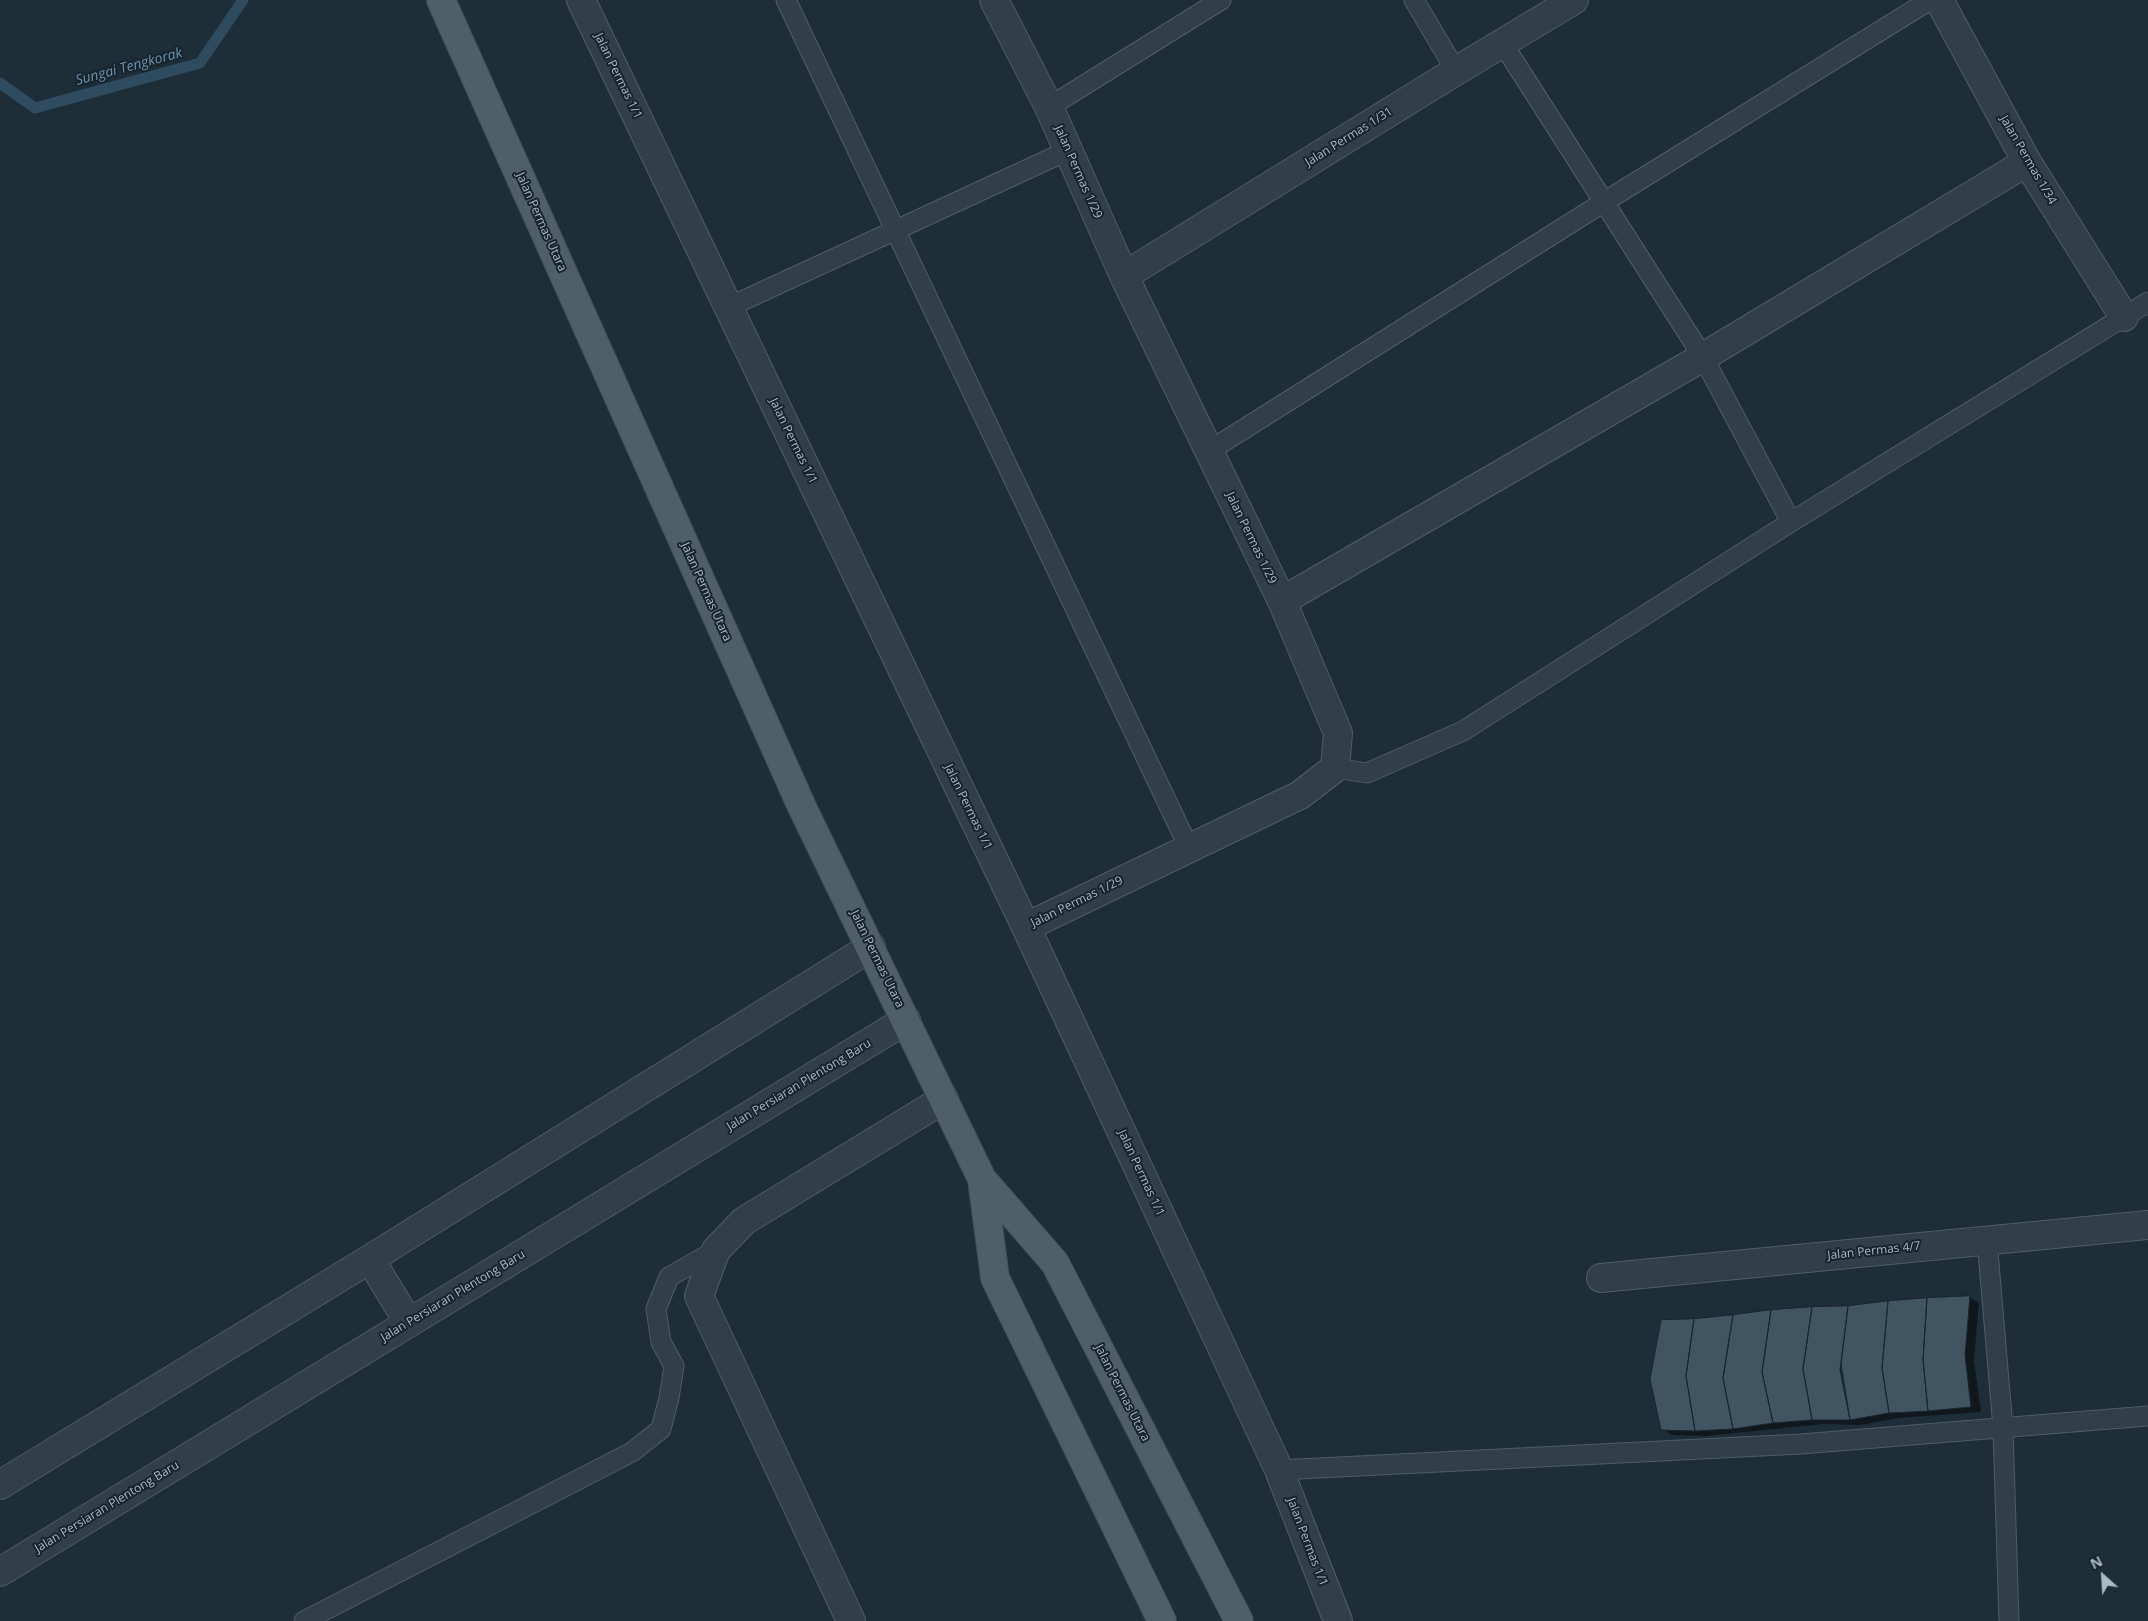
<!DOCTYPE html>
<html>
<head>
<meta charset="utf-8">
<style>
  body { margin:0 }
  #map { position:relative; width:2148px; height:1621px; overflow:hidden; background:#1e2e39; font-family:"Open Sans",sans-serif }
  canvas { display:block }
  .north { position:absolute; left:2078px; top:1551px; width:50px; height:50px; -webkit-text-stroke:4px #17242e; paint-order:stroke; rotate:334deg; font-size:14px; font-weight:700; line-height:20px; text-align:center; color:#acbac6 }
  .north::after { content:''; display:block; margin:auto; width:18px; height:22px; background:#acbac6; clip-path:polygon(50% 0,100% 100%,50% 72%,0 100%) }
</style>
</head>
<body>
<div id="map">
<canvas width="2148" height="1621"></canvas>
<div class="north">N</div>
</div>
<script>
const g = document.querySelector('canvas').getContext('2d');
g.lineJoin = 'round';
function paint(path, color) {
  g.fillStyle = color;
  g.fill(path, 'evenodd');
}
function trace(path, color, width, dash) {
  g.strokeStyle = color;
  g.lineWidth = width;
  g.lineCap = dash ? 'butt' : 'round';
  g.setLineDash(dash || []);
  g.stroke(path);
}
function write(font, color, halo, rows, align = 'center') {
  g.font = font + ' "Open Sans",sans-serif';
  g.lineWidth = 4;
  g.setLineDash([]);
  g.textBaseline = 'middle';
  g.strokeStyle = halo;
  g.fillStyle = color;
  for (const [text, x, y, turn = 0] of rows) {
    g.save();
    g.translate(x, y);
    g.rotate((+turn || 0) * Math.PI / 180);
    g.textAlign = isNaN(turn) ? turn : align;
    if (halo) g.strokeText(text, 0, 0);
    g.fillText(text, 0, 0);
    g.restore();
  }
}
const shadow = new Path2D(`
  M1969 1297 1979 1303 1974 1361 1981 1412 1899 1418 1860 1425 1823 1424 1706 1436 1672 1435 1662 1429 1694 1320 1772 1311ZM1841 1359 1847 1391 1843 1392 1839 1370Z`);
const stream = new Path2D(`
  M0 83 35 108 200 63 243 0`);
const building = new Path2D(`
  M1970 1296 1965 1355 1971 1407 1928 1411 1923 1360 1927 1298Z
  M1927 1298 1923 1360 1928 1411 1889 1413 1882 1368 1888 1301Z
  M1888 1301 1882 1368 1889 1413 1850 1420 1841 1364 1848 1306Z
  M1848 1306 1840 1370 1850 1420H1812L1803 1369 1812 1307Z
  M1812 1307 1803 1369 1812 1420 1773 1423 1762 1372 1771 1310Z
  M1771 1310 1762 1372 1773 1423 1733 1429 1723 1378 1733 1315Z
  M1733 1315 1723 1378 1733 1429 1695 1431 1686 1376 1694 1319Z
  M1694 1319 1686 1376 1695 1431 1661 1430 1650 1379 1661 1320Z`);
const service = new Path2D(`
  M786 0 1189 848
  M1414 0 1456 71
  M1503 44 1703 357 1791 522
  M1049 107 1221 0
  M729 307 1069 150
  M1209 451 1604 202 1930 0
  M1335 768 1367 773 1463 731 1791 522 2148 302
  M1987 1240 2003 1428 2009 1621
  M1279 1470 1801 1444 2148 1416
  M304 1621 632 1452 661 1429 669 1398 674 1366 661 1342 656 1309 669 1277 716 1250`);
const minor = new Path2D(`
  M581 0 1026 927 1279 1470 1338 1621
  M994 0 1049 107 1124 276 1282 601 1338 733 1335 768 1300 795 1026 927
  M1939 0 2027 162 2124 317
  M1124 276 1456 71 1574 0
  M1282 601 1703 357 2027 162
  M370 1259 409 1323
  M1601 1278 2148 1225
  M0 1485 370 1259 871 947
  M0 1572 906 1020
  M851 1621 699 1296 716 1250 744 1221 944 1099`);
const primary = new Path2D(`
  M441 0 802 807 982 1179 1055 1263 1239 1621
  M982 1179 995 1278 1162 1621`);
const streetNames = [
  ["Jalan Permas 1/1",618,76,64],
  ["Jalan Permas 1/31",1349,137,-32],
  ["Jalan Permas 1/34",2028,160,60],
  ["Jalan Permas 1/29",1078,172,66],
  ["Jalan Permas Utara",541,222,66],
  ["Jalan Permas 1/1",793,441,64],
  ["Jalan Permas 1/29",1251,538,64],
  ["Jalan Permas Utara",706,592,66],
  ["Jalan Permas 1/1",968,807,64],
  ["Jalan Permas 1/29",1077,902,-26],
  ["Jalan Permas Utara",877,959,64],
  ["Jalan Persiaran Plentong Baru",799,1085,-31],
  ["Jalan Permas 1/1",1141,1173,65],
  ["Jalan Permas 4/7",1874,1251,-6],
  ["Jalan Persiaran Plentong Baru",453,1296,-31],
  ["Jalan Permas Utara",1122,1393,63],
  ["Jalan Persiaran Plentong Baru",107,1507,-31],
  ["Jalan Permas 1/1",1307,1542,69]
];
const waterNames = [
  ["Sungai Tengkorak",129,67,-15]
];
paint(shadow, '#0007');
trace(stream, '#2e4b60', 11);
paint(building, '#415461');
trace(building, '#192630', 1);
trace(service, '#4f5d67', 21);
trace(minor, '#4f5d67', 30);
trace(primary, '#3e4b56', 30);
trace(service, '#323f49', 19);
trace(minor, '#323f49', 28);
trace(primary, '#4f5f6a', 28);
write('12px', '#acbac6', '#17242e', streetNames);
write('italic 14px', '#6992ad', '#17242e', waterNames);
</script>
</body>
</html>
